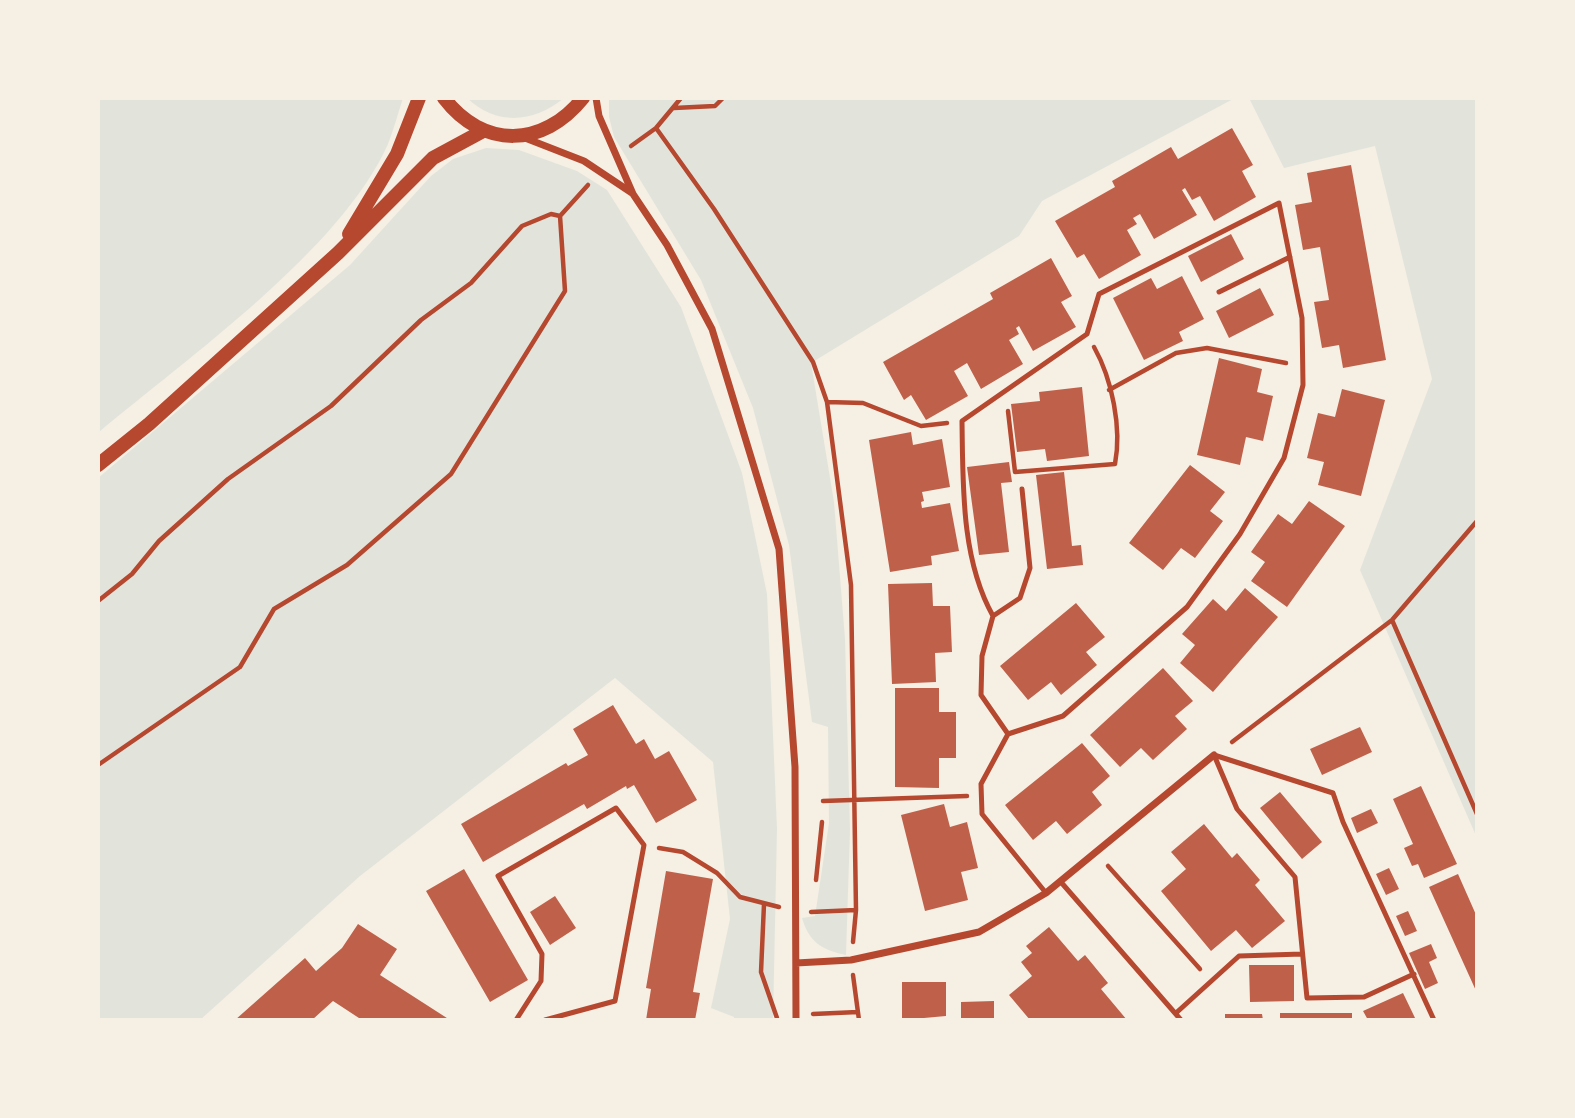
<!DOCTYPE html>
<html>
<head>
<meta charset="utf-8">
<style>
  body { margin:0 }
  #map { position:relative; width:1575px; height:1118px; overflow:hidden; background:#f6efe4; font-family:"Alegreya Sans",sans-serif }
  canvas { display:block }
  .frame { position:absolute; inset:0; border:100px solid #f6efe4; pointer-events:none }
</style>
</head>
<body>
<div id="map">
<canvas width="1575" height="1118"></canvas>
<div class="frame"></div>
</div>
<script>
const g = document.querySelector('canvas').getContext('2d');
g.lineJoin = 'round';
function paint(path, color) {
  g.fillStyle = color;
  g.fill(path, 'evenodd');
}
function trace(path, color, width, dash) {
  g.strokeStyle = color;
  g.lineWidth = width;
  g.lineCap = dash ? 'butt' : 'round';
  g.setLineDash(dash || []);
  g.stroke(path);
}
const green = new Path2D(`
  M98 98H403C398 113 394 129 388 144 341 250 187 358 98 433Z
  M467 98H564C534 123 496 126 467 98Z
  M609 98H1235L1042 201 1019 236 811 363 834 502 845 639 850 830 846 955C822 950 809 942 802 918L815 916 829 823 828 727 812 722 789 545 753 408 701 280 614 137 609 117Z
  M1249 98H1477V838L1360 570 1432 379 1375 146 1284 168Z
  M486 148 519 150 577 171 607 190 681 307 742 473 767 594 777 829 773 1020H734V1017L711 1008 730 919 713 762 615 678 360 876 200 1020H98V478L350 265 431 176 453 159Z`);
const building = new Path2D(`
  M1232 128 1253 165 1242 171 1256 197 1214 221 1200 196 1192 200 1185 188 1182 190 1197 215 1154 239 1140 214 1133 218 1137 224 1127 230 1141 255 1099 279 1084 254 1077 258 1055 221 1115 187 1112 181 1171 147 1178 159Z
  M1351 165 1386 360 1343 368 1339 345 1322 348 1314 302 1329 300 1320 247 1303 250 1295 205 1312 202 1307 173Z
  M1231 234 1244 259 1201 282 1188 256Z
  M1051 258 1072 296 1061 302 1076 327 1033 351 1019 326 1016 328 1019 334 1009 340 1023 364 981 389 967 363 954 371 968 396 926 420 911 395 904 400 883 362 993 299 990 293Z
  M1182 276 1204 319 1179 332 1183 341 1144 360 1113 298 1151 278 1157 289Z
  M1260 288 1274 315 1229 338 1216 311Z
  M1219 358 1262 369 1257 392 1273 396 1263 441 1246 437 1240 465 1197 455Z
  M1082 387 1089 456 1047 461 1045 449 1017 452 1011 404 1040 401 1039 392Z
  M1342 389 1385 400 1361 496 1318 485 1324 462 1307 458 1318 413 1335 417Z
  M911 432 913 445 942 439 950 487 922 492 924 501 921 502 922 508 950 503 959 551 931 556 932 565 890 572 869 440Z
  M1009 462 1012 482 1001 483 1009 552 979 555 967 467Z
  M1190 465 1225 492 1210 511 1223 521 1195 558 1181 548 1163 570 1129 543Z
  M1064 472 1072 546 1081 545 1083 565 1047 569 1036 475Z
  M1309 501 1345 526 1287 607 1251 581 1265 562 1251 552 1278 514 1292 524Z
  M932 583 933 606H950L952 652 935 653 936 682 892 684 888 584Z
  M1245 588 1278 617 1213 692 1180 663 1195 645 1182 634 1213 599 1226 611Z
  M1076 603 1105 637 1086 652 1097 665 1061 695 1051 682 1028 700 1000 666Z
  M1163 668 1193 701 1175 716 1187 729 1153 760 1141 748 1120 767 1090 735Z
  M895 688H939V712H956V758H939V788L895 787Z
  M613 705 636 744 644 739 655 759 669 751 697 800 656 823 634 785 627 789 626 786 587 809 584 804 483 862 461 824 566 763 568 766 588 755 573 729Z
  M1360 727 1372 752 1322 775 1310 749Z
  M1082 743 1110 776 1092 792 1102 805 1067 834 1056 821 1033 840 1005 805Z
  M1421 786 1457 864 1424 878 1418 864 1412 866 1404 848 1413 844 1393 799Z
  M1280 792 1322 842 1302 859 1260 808Z
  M944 804 950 827 967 822 978 868 961 872 968 900 925 911 901 815Z
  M1371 809 1378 823 1357 833 1351 818Z
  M1204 824 1232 858 1237 853 1260 880 1255 885 1285 921 1252 948 1236 930 1211 951 1161 891 1186 869 1171 852Z
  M1389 868 1399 889 1386 895 1376 874Z
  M464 869 528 980 490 1002 426 891Z
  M666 871 713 879 693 992 700 993 695 1020H646L651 989 646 988Z
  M1458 874 1477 917V993L1429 887Z
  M555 896 576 928 550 945 530 912Z
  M1408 911 1417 931 1405 936 1396 916Z
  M358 924 397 949 380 975 450 1020H362L333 1001 312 1020H235L305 958 316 971 342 948Z
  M1049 927 1078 961 1085 955 1108 983 1101 989 1127 1020H1030L1009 995 1032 976 1021 962 1032 953 1026 946Z
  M1431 944 1437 958 1429 962 1438 983 1425 989 1409 953Z
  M1249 965H1294V1001L1250 1002Z
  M902 982H946V1016L902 1020Z
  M1403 993 1416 1020H1368L1363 1011Z
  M994 1001V1020H961V1002Z
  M1280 1013H1352V1020H1280Z
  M1225 1014H1262L1263 1020H1225Z`);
const path = new Path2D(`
  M681 98 656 128 714 209 813 362 827 402 851 585 856 910 853 942
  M674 108 715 106 723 98
  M631 146 656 128
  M1109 390 1176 353 1207 348 1286 363
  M827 402 863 403 921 426 947 423
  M1008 411 1015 472 1115 464C1122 428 1112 379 1094 347
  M98 601 132 574 159 541 228 479 331 406 421 320 471 283 522 226 551 214 560 216
  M1392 620 1477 814
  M1232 742 1392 620 1477 521
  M98 765 240 667 274 609 347 565 451 474 565 291 560 216 588 185
  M823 801 967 796
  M659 848 683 852 717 873 740 897 779 907
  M1108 866 1200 969
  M816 880 822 822
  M764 904 761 972 777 1018
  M811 912 856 910
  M853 975 859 1020
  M813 1014 858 1012`);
const service = new Path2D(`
  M1219 292 1290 257
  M993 616 1020 598 1030 568 1022 489
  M1008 734 981 695 982 656 993 616C961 559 963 485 962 421L1087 334 1099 294 1279 203 1302 318 1303 385 1284 458 1240 534 1187 607 1063 716 1008 734 981 784 982 814 1046 893
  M1214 755 1237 809 1295 877 1307 998 1364 997 1414 974
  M1214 755 1333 793 1343 822 1434 1020
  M1060 881 1181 1020
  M1176 1013 1239 956 1302 954
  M516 1020 541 981 542 954 498 876 616 808 644 845 615 1001 545 1020`);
const minor = new Path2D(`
  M596 98 599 116 633 194 667 245 712 329 779 549 795 767 796 1020
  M525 138 584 161 632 193
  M796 963 851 960 979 932 1046 893 1214 755`);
const secondary = new Path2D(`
  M444 98C483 149 543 148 583 98
  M349 234 397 154 419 98
  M98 465 149 424 338 253 433 158 483 131`);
paint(green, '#e2e4dc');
paint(building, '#bf614a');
trace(path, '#b5482f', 4.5);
trace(service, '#b5482f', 5);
trace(minor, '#b5482f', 7);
trace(secondary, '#b5482f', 14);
</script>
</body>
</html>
